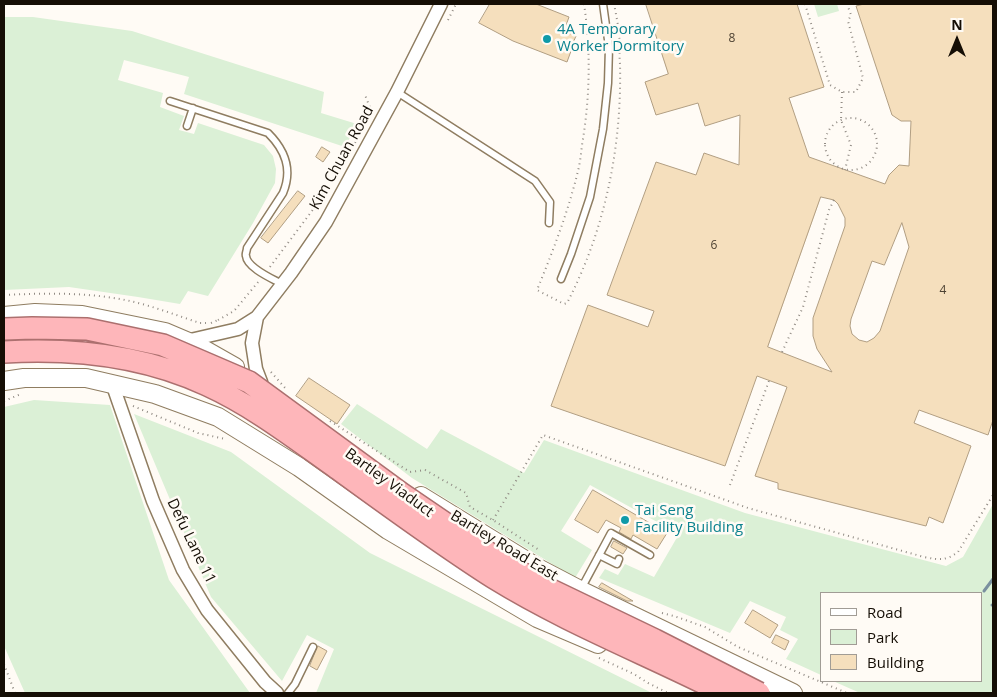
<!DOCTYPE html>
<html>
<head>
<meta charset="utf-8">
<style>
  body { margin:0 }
  #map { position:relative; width:997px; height:697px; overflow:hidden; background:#fffbf5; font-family:"Open Sans",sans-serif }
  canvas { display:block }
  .frame { position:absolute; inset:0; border:5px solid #150e05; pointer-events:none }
  .legend { position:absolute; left:820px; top:592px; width:162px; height:90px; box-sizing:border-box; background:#fffbf5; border:1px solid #a19c95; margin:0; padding:6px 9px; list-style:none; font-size:15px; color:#150e05 }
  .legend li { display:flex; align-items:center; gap:10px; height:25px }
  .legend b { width:25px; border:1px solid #a19c95 }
  .north { position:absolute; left:932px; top:15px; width:50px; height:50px; -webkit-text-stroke:4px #fffbf5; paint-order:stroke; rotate:0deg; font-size:14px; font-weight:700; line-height:20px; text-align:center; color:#150e05 }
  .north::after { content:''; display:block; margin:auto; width:18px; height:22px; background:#150e05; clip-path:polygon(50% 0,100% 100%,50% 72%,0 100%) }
</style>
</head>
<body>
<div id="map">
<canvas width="997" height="697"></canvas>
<div class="frame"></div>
<ul class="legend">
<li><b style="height:6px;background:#fff"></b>Road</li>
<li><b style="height:14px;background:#dbf0d6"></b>Park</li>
<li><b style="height:14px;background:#f5dfbd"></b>Building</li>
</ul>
<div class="north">N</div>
</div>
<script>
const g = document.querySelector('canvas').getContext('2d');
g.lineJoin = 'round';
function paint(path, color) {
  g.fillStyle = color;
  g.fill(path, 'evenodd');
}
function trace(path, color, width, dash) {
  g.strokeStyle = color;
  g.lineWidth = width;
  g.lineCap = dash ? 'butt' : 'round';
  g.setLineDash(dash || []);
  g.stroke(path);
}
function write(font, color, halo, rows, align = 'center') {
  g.font = font + ' "Open Sans",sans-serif';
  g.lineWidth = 5;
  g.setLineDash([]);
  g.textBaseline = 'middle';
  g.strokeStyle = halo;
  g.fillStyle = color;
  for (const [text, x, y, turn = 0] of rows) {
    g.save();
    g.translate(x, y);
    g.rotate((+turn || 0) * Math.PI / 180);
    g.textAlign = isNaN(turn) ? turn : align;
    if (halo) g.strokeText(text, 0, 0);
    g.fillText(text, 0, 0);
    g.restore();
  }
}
const green = new Path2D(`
  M814 4H837L839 11 818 17Z
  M4 17H33L132 31 324 92 321 113 357 124 345 147 184 94 189 77 124 60 118 80 163 93 160 107 184 116 179 130 194 134 198 123 264 145 273 156 276 169 275 183 253 223 208 296 188 291 180 304 138 297 69 287 4 290Z
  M34 400 110 405 169 580 250 693H25L4 646V407Z
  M357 404 427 449 441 429 524 473 544 440 745 513 946 566 963 557 993 504V693H860L833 681H981V593H821V675L786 659 798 639 780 630 786 617 750 601 730 633 599 578 605 569 618 575 625 564 654 577 679 534 590 485 561 531 592 550 575 578 412 478 341 424Z
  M134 414 231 452 370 553 652 693H316L334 649 307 635 282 681 211 597Z`);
const stream = new Path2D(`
  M984 591 993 579
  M992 605H993`);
const building = new Path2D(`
  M490 4H536L569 17 564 31 576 36 570 50 571 51 567 62 513 41 479 23Z
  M646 4H797L824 87 789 98 809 157 885 184 889 175 899 165 909 166 911 121H901L892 115 856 6 864 4H993V420L988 435 919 410 914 423 971 446 943 523 929 517 926 526 778 489V483L755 476 787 387 757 376 725 466 551 406 588 305 648 327 654 311 607 295 656 162 696 175 704 153 739 165 740 115 705 126 698 103 656 115 645 82 668 74ZM821 197 834 200 838 204 845 218V226L813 318V336L817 349 832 372 768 347ZM902 223 909 247 880 331 874 338 867 342 859 340 852 334 850 326 851 319 872 261 884 265Z
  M322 147 330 152 323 162 316 157Z
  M298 191 305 196 268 243 261 238Z
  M309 378 350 405 337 424 296 396Z
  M593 490 667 533 657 549 633 535 631 539 619 532 621 528 606 520 598 533 575 520Z
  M614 541 627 548 623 554 611 547Z
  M602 583 633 601H627L599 587Z
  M753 610 778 625 770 638 745 623Z
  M776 635 789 641 785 650 772 643Z
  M318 646 327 651 317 670 310 666Z`);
const path = new Path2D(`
  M584 4C591 50 590 98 582 145 581 154 580 163 578 171 568 212 553 251 537 290L564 304 567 303C605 230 622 147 620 64 619 54 620 44 619 34 618 24 616 14 614 4
  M805 4 830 85 842 92H856L863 78 848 21 851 15 847 4
  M448 20 456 4
  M842 92 841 120 851 145 845 170
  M825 144a26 26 0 1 1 52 0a26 26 0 1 1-52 0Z
  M355 143 371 110 365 95
  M270 267 324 195 344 163
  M4 295C47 293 88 292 130 301 153 306 178 316 200 323H206
  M218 320 234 311 259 281
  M211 323 218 320 219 321
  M782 352 803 307 829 210 834 200
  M271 372 286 389
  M4 401 21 394
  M133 406 198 433 225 439
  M330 421 410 472 425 470 466 493 470 507 493 520 539 550
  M730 485 769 381
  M493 520 543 435 748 508 924 557C939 560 946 561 958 552L993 495
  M662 613 674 616 705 627 738 647 847 693
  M599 658 634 674 648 683 668 693
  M4 664 15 693`);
const service = new Path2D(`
  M397 92 535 181 550 202 549 223
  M170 101 268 133C285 150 293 169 283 193L247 248C247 251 245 254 246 256 247 268 273 279 282 284
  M187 126 193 108
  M561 279 571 254 590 197 603 129 608 83 609 47 603 4
  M599 555 617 564 619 559
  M581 589 611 533 650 555
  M288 693 295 684 313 647`);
const minor = new Path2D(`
  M257 317 252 343 256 369 261 382
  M186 341 238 329 257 317 291 273 326 222 397 92 441 4
  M112 383 153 501 183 570 207 610 265 682 277 693`);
const secondary = new Path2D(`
  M4 316 35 313 82 315 165 332 198 346 235 367
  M4 381 24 378H86L155 394 218 417 299 467 388 530 537 618 598 644
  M421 496 538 568 580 590 793 693`);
const trunkBridge = new Path2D(`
  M4 329 32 328 87 329 163 345 249 382 402 494 493 556 551 590 655 640 759 693
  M4 352C73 348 143 355 207 385 253 406 293 437 334 466 386 504 439 543 494 578 567 623 647 654 724 693`);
const markers = [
  [547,39,5,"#0f9aa8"],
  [625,520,5,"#0f9aa8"]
];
const numberNames = [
  ["8",732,39],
  ["6",714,246],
  ["4",943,291]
];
const cultureNames = [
  ["4A Temporary",557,30],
  ["Worker Dormitory",557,47],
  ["Tai Seng",635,511],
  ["Facility Building",635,528]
];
const streetNames = [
  ["Kim Chuan Road",342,158,-61],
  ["Bartley Viaduct",389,483,36],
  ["Defu Lane 11",191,541,64],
  ["Bartley Road East",504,546,31]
];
paint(green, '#dbf0d6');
trace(stream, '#7a909f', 3);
paint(building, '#f5dfbd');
trace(building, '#b19e82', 1);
trace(service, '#8f7d61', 9);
trace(minor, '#8f7d61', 15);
trace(secondary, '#8f7d61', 20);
trace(path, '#918b84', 2, [1, 4]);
trace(service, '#fff', 6);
trace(minor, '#fff', 12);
trace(secondary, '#fff', 18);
trace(trunkBridge, '#ac706f', 24, []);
trace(trunkBridge, '#feb6ba', 21);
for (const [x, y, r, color] of markers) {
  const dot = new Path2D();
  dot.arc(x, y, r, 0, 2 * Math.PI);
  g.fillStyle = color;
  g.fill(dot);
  trace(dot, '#fffbf5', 2);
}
write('12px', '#4d4233', null, numberNames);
write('15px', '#0d838f', '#fffbf5', cultureNames, 'left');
write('15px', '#150e05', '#fffbf5', streetNames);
</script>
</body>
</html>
